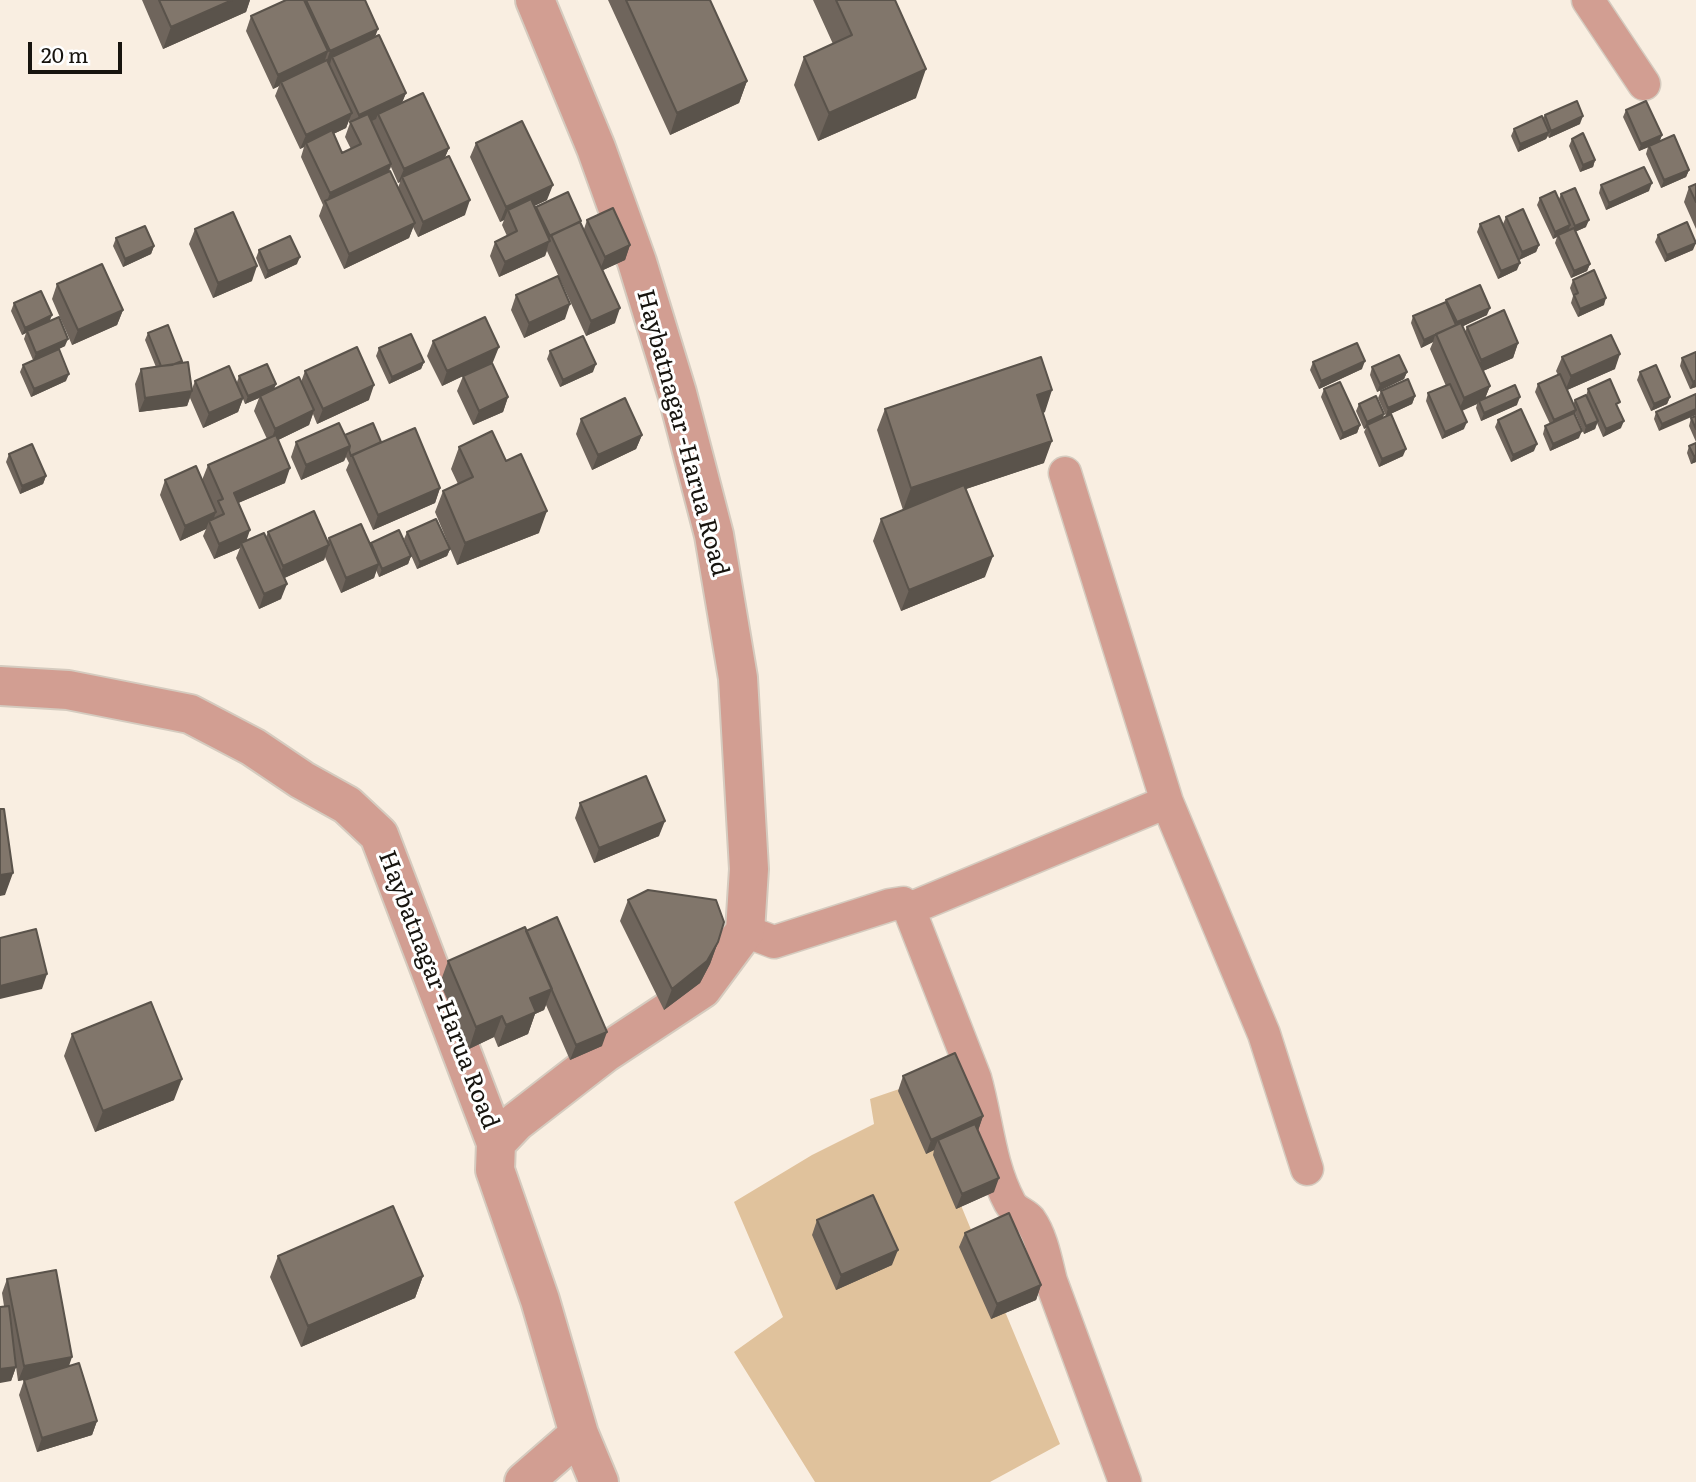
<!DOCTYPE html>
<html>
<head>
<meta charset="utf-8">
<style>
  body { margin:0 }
  #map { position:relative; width:1696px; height:1482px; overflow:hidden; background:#f9eee1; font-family:Literata,serif }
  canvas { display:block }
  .scale { position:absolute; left:28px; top:42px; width:94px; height:32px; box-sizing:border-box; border:4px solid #17140f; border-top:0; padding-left:9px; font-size:21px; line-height:24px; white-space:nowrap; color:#17140f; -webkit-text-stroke:5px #fff; paint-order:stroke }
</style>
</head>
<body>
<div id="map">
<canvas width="1696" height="1482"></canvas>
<div class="scale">20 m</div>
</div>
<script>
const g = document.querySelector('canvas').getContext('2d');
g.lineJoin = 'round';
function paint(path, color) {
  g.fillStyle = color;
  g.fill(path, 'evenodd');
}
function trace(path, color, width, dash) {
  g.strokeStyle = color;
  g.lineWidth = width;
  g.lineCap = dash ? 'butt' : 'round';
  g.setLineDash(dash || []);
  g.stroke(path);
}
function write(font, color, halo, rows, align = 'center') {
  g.font = font + ' Literata,serif';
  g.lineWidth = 6;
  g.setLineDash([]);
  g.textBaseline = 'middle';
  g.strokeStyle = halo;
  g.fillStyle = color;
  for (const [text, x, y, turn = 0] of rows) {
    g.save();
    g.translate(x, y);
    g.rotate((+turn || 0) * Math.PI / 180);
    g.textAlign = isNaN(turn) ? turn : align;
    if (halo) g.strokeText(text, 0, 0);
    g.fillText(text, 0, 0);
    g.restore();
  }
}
const green = new Path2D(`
  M911 1085 1060 1444 990 1482H815L734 1352 783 1317 734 1202 812 1155 874 1124 870 1099Z`);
const minor = new Path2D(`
  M1588 0 1644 84
  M1065 473 1167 802
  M909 909 1167 802 1264 1034 1307 1169
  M745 931 774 942 890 905 903 903 909 909 975 1078C987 1120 989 1164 1010 1203 1015 1212 1024 1213 1030 1220 1042 1237 1046 1262 1051 1281L1125 1482`);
const tertiary = new Path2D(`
  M535 0 596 148 637 262 677 393 714 535 738 678 749 869 745 931 702 989 605 1053 516 1122 496 1143 495 1170 540 1300 579 1434 599 1482
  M0 686 68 690 190 714 253 747 302 780 347 805 379 835 496 1143
  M524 1482 579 1434`);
const wall = new Path2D(`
  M142 0H250L246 12 163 49Z
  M286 0H365L375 37 406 93 402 102 449 148 445 157 465 215 418 237 413 227 409 238 344 269 319 216 323 205 301 157 304 147 300 149 275 96 279 86 273 89 246 31 251 16ZM349 120 350 123 345 137 351 149 342 153 333 134 346 128ZM391 167 398 183 400 182 398 188 389 171Z
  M608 0H710L747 81 739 103 670 135Z
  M813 0H895L916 98 818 141 794 85 804 57 833 44Z
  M1626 110 1662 135 1659 142 1689 170 1686 177 1661 188 1646 154 1648 147 1639 151 1623 117Z
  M1545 115 1580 124 1549 138 1548 136 1546 139 1518 152 1511 136 1514 129 1543 118Z
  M1572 139 1595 160 1593 167 1580 172 1569 146Z
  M476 143 547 200 534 206 535 209 536 207 581 221V223L584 229 587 220 630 245 625 260 603 270 615 323 586 336 547 251 545 256 499 277 490 256 495 242 507 236 502 225 504 220 500 222 470 157Z
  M1696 184V229L1684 202 1689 187Z
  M1601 185 1649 191 1606 210 1599 193Z
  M1561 194 1586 227 1575 232 1590 264 1587 271 1571 278 1555 243 1557 237 1553 239 1537 205 1540 198 1559 199Z
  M1506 217 1539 245 1536 252 1519 260 1503 224Z
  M1480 224 1517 270 1498 279 1477 232Z
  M195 229 252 281 213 298 189 244Z
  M1658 235 1693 250 1665 262 1655 242Z
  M116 238 154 246 151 254 123 267 113 246Z
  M259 250 297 264 265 279 256 258Z
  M1573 280 1604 305 1578 317 1571 303 1573 296 1570 288Z
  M57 284 123 310 117 325 72 345 52 299Z
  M516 295 565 319 524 338 511 310Z
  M1446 300 1487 315 1463 326 1465 332 1467 327 1518 343 1513 358 1483 371 1490 386 1485 398 1517 405 1481 421 1476 408 1477 404 1462 411 1464 429 1442 439 1426 401 1428 393 1446 386 1430 349 1433 342 1421 348 1411 323 1413 316 1446 302Z
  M14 303 50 321 65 346 59 349 66 381 31 397 20 372 23 365 33 360 24 339 26 333 22 335 11 311Z
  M148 333 182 361 181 363 192 389 195 381 237 382 239 376 276 384 274 389 301 382 305 371 369 400 317 424 313 414 309 425 278 440 285 483 238 503 247 540 266 537 268 532 328 541 329 538 370 544 411 556 408 564 379 577 376 570 374 578 341 593 325 557 324 560 284 578 281 599 259 609 236 558 240 548 214 559 203 536 206 529 180 541 160 495 165 480H202L208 465 267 439 254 411 259 398 245 404 243 399 238 412 203 428 190 398 187 406 139 412 135 384 141 369 156 367 145 340Z
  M433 341 493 362 492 363 508 397 503 412 473 425 457 391 463 376 442 386 427 356Z
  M379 348 424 362 421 369 389 384 376 356Z
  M550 351 593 372 560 387 547 359Z
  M1696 352V387L1690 389 1680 366 1682 358Z
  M1562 357 1615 369 1567 390 1573 405 1575 400 1586 396 1588 389 1618 408 1621 428 1603 437 1597 423 1595 429 1584 434 1575 413 1579 438 1550 451 1543 434 1545 426 1550 424 1535 392 1538 384 1558 375 1556 371Z
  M1313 362 1362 369 1319 389 1310 370Z
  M1372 367 1407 372 1404 379 1377 392 1370 375Z
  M1640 372 1670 397 1667 404 1651 411 1637 380Z
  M1324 389 1360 425 1357 433 1340 440 1321 397Z
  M1381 391 1415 396 1412 404 1386 416 1378 398Z
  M1696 394 1659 431 1654 419 1656 412Z
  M1359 404 1384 414 1382 418 1403 456 1379 467 1364 432 1366 428 1364 429 1356 411Z
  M885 409 1045 412 1043 413 1044 463 966 489 985 577 901 611 873 541 881 519 903 510 877 430Z
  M1696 416V442L1689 426 1691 418Z
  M581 419 642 435 636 449 592 470 576 434Z
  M1498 420 1534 451 1511 462 1495 427Z
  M345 435 381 442 440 488 435 503 373 530 346 470 349 463 346 457 344 461 301 480 291 457 296 442Z
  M1696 443V462L1691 464 1687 453 1689 446Z
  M459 447 539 533 457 565 435 512 443 491 458 484 451 469Z
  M9 454 46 476 43 484 20 494 6 462Z
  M407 532 450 549 447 556 417 569 404 539Z
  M580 803 659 836 594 863 575 818Z
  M628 900 718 942 710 964 700 983 664 1010 620 921Z
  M526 931 602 1046 570 1060 546 1005 544 1010 535 1014 528 1034 498 1047 494 1037 469 1049 440 983 448 961Z
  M72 1034 174 1100 95 1132 64 1056Z
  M903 1076 983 1116 978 1130 994 1192 956 1209 933 1155 934 1150 926 1154 898 1091Z
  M817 1220 892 1265 836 1290 812 1235Z
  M965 1233 1041 1285 1036 1300 991 1319 959 1247Z
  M278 1256 423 1276 415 1298 301 1347 270 1277Z
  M7 1279 69 1366 97 1421 92 1435 37 1452 19 1395 24 1380 28 1379 18 1381 16 1367 11 1381 4 1306 2 1293Z`);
const shadedWall = new Path2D(`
  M232 0H250L246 12 163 49 171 27Z
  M378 29 373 43 332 57 330 64 325 66 330 51Z
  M328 51 323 66 281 82 279 86 273 89 278 75Z
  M926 69 916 98 818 141 829 113Z
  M747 81 739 103 670 135 677 113Z
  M406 93 400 108 378 114 376 119 353 130 359 115Z
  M352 113 346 128 308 146 306 143 304 147 300 149 306 135Z
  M1583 116 1580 124 1549 138 1551 131Z
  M1549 132 1546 139 1518 152 1520 144Z
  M1662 135 1659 143 1639 151 1641 144Z
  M449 148 443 162 402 177 400 182 398 183 404 169Z
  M1595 160 1593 167 1580 172 1583 165Z
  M391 164 386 179 326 204 330 193Z
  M1689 170 1686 177 1661 188 1664 180Z
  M1652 183 1649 191 1606 210 1609 203Z
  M553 185 547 200 511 217 508 210 504 220 500 222 506 207Z
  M470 200 465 215 418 237 423 222Z
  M1589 220 1586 227 1572 233 1575 226Z
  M581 221 578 229 551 235 545 256 499 277 505 262 547 242 550 236Z
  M415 223 409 238 344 269 349 254Z
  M1570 225 1568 233 1558 235 1557 237 1553 239 1555 232Z
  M1696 243 1693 250 1665 262 1667 255Z
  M630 245 625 260 599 272 605 257Z
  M1539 245 1536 252 1519 260 1522 252Z
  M154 246 151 254 123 267 125 259Z
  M300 257 297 264 265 279 268 271Z
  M1520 263 1517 270 1498 279 1501 271Z
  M1590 264 1587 271 1571 278 1574 271Z
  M257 266 252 281 213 298 218 283Z
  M1606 298 1604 305 1578 317 1580 309Z
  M570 304 565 319 524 338 529 323Z
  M620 308 615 323 586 336 591 321Z
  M1490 308 1487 315 1455 330 1457 322Z
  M123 310 117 325 72 345 78 330Z
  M52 315 49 323 27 331 26 333 22 335 25 328Z
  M1435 335 1433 342 1421 348 1424 340Z
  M68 339 65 346 33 361 36 353Z
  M1518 343 1513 358 1476 374 1481 360Z
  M499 347 493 362 442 386 447 371Z
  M1620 354 1615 369 1565 391 1571 376Z
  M1365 361 1362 369 1319 389 1321 381Z
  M424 362 421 369 389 384 392 377Z
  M596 364 593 372 560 387 563 380Z
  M1407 372 1404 379 1377 392 1380 384Z
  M69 374 66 381 31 397 34 389Z
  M1696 380V387L1690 389 1693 382Z
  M276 384 273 391 260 396 259 398 245 404 248 396Z
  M374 385 369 400 317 424 323 409Z
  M1490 386 1484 401H1479L1477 404 1458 412 1464 398Z
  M1052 390 1045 412 1029 417 1037 395Z
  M192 391 187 406 139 412 145 398Z
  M1415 396 1412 404 1386 416 1388 408Z
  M508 397 503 412 473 425 479 411Z
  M1520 397 1517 405 1481 421 1484 413Z
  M1670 397 1667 404 1651 411 1654 404Z
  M243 398 238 412 203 428 209 413Z
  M1696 409V415L1659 431 1662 424Z
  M314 410 309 425 270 444 275 429Z
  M1576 410 1573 418 1551 427 1554 420Z
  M1384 414 1381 422 1367 425 1366 428 1364 429 1367 422Z
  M1598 421 1595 429 1584 434 1586 426Z
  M1624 421 1621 428 1603 437 1606 429Z
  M1467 422 1464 429 1442 439 1445 432Z
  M1360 425 1357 433 1340 440 1343 433Z
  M1582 431 1579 438 1550 451 1553 444Z
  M642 435 636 449 592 470 598 455Z
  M1052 441 1044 463 903 510 911 488Z
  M1537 444 1534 451 1511 462 1513 455Z
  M350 446 344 461 301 480 306 465Z
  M1406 449 1403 456 1379 467 1382 459Z
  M1694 456H1696V462L1691 464Z
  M290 468 285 483 229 507 234 493Z
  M46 476 43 484 20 494 22 486Z
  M440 488 435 503 373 530 378 515Z
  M547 511 539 533 457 565 465 543Z
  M216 512 211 526 209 521 206 529 180 541 185 526Z
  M250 530 245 545 241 543 240 548 214 559 219 544Z
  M329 545 324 560 278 581 283 566Z
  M450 549 447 556 417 569 420 562Z
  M411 556 408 564 379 577 382 569Z
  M993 556 985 577 901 611 909 590Z
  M379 564 374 578 341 593 346 578Z
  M287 584 281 599 259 609 264 594Z
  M665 821 659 836 594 863 599 848Z
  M13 873 5 895 0 896V875Z
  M718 942 710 964 700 983 664 1010 672 989Z
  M47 974 42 989 0 999V986Z
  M552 989 544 1010 535 1014 528 1034 498 1047 506 1025 530 998Z
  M502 1016 494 1037 469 1049 476 1027Z
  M607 1032 602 1046 570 1060 576 1045Z
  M182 1079 174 1100 95 1132 103 1111Z
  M983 1116 978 1131 938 1140 934 1150 926 1154 931 1140Z
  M999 1178 994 1192 956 1209 962 1194Z
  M898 1250 892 1265 836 1290 841 1275Z
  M423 1276 415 1298 301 1347 308 1326Z
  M1041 1285 1036 1300 991 1319 997 1304Z
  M72 1357 67 1372 18 1381 24 1366Z
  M16 1367 11 1381 0 1383V1369Z
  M97 1421 92 1435 37 1452 42 1438Z`);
const building = new Path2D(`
  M159 0H232L171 27Z
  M286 0H304L328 51 278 75 251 16Z
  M306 0H365L378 29 330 51Z
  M626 0H710L747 81 677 113Z
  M836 0H895L926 69 829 113 804 57 852 35Z
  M379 35 406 93 359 115 332 57Z
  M327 60 352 113 306 135 281 82Z
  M423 93 449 148 404 169 378 114Z
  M1577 101 1583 116 1551 131 1545 115Z
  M1646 101 1662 135 1641 144 1626 110Z
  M368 114 391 164 330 193 306 143 332 130 342 153 361 144 350 122Z
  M1542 116 1549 132 1520 144 1514 129Z
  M522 121 553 185 506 207 476 143Z
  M1583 133 1595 160 1583 165 1572 139Z
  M1674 135 1689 170 1664 180 1649 146Z
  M449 156 470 200 423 222 402 177Z
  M1644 167 1652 183 1609 203 1601 185Z
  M390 171 415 223 349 254 325 201Z
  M1696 184V202L1689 187Z
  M1575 188 1589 220 1575 226 1561 194Z
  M1555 191 1570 225 1555 232 1540 198Z
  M568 192 581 221 550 236 536 207Z
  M531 199 550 241 505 262 495 242 517 231 508 210Z
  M613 208 630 245 605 257 587 220Z
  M1523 209 1539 245 1522 252 1506 217Z
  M233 212 257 266 218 283 195 229Z
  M1499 216 1520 263 1501 271 1480 224Z
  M580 222 620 308 591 321 551 235Z
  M1687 222 1696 243 1667 255 1658 235Z
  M145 226 154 246 125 259 116 238Z
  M1574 228 1590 264 1574 271 1558 235Z
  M290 236 300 257 268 271 259 250Z
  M102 264 123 310 78 330 57 284Z
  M1594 270 1606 298 1580 309 1574 295 1578 293 1573 280Z
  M558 276 570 304 529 323 516 295Z
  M1480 285 1490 308 1457 322 1446 300Z
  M41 291 52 315 25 328 14 303Z
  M1446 302 1456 325 1424 340 1413 316Z
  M1504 310 1518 343 1481 360 1467 327Z
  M59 317 68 339 36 353 27 331Z
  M485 317 499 347 447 371 433 341Z
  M1461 323 1490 386 1464 398 1436 334Z
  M168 325 182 361 172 365 161 366 148 333Z
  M411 334 424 362 392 377 379 348Z
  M1611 335 1620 354 1571 376 1562 357Z
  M583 336 596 364 563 380 550 351Z
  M1357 343 1365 361 1321 381 1313 362Z
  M357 347 374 385 323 409 305 371Z
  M59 349 69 374 34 389 23 365Z
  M1696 352V380L1693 382 1682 358Z
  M1399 355 1407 372 1380 384 1372 367Z
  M1041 357 1052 390 1037 395 1052 441 911 488 885 409Z
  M188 362 192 391 145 398 141 369Z
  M492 363 508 397 479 411 463 376Z
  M267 364 276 384 248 396 239 376Z
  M1656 365 1670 397 1654 404 1640 372Z
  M229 366 243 398 209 413 195 381Z
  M1560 374 1576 410 1554 420 1538 384Z
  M299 377 314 410 275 429 260 396Z
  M1408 379 1415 396 1388 408 1381 391Z
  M1610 379 1620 402 1616 404 1624 421 1606 429 1588 389Z
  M1340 382 1360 425 1343 433 1324 389Z
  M1450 384 1467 422 1445 432 1428 393Z
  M1515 385 1520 397 1484 413 1479 401Z
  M1696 394V409L1662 424 1656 412Z
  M1586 395 1598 421 1586 426 1575 400Z
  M1376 396 1384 414 1367 422 1359 404Z
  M625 398 642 435 598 455 581 419Z
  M1521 409 1537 444 1513 455 1498 420Z
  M1574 413 1582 431 1553 444 1545 426Z
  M1391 414 1406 449 1382 459 1367 425Z
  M1696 416V429L1691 418Z
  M339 423 350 446 306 465 296 442Z
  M373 423 381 442 351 456 349 450 350 446 345 435Z
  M415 428 440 488 378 515 352 455Z
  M492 431 506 461 521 454 547 511 465 543 443 491 473 477 459 447Z
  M276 435 290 468 234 493 250 530 219 544 209 521 224 514 218 501 223 499 208 465Z
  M1696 443V456H1694L1689 446Z
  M32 444 46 476 22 486 9 454Z
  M196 466 216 512 185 526 165 480Z
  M964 485 993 556 909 590 881 519Z
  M314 511 329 545 283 566 268 532Z
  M436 519 450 549 420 562 407 532Z
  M361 524 379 564 346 578 329 538Z
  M399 530 411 556 382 569 371 543Z
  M264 533 287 584 264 594 241 543Z
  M646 776 665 821 599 848 580 803Z
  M0 809H4L13 873 0 875Z
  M648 890 716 900 724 922 718 942 707 961 672 989 628 900Z
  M557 917 607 1032 576 1045 526 931Z
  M525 927 552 989 530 998 536 1012 506 1025 502 1016 476 1027 448 961Z
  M36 929 47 974 0 986V938Z
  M151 1002 182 1079 103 1111 72 1034Z
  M955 1053 983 1116 931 1140 903 1076Z
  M975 1124 999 1178 962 1194 938 1140Z
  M873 1195 898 1250 841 1275 817 1220Z
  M393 1206 423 1276 308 1326 278 1256Z
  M1009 1213 1041 1285 997 1304 965 1233Z
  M56 1270 72 1357 24 1366 7 1279Z
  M9 1306 16 1367 0 1369V1307Z
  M79 1363 97 1421 42 1438 24 1380Z`);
const streetNames = [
  ["Haybatnagar -Harua Road",682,433,75],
  ["Haybatnagar -Harua Road",438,990,69]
];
paint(green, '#e0c29c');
trace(minor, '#d5cbbf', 35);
trace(tertiary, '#d5cbbf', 42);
trace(minor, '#d29e92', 32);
trace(tertiary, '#d29e92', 38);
paint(wall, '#6f655c');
paint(shadedWall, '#5a534b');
paint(building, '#81766b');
trace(building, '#5a534b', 2);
write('24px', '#17140f', '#fff', streetNames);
</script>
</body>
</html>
